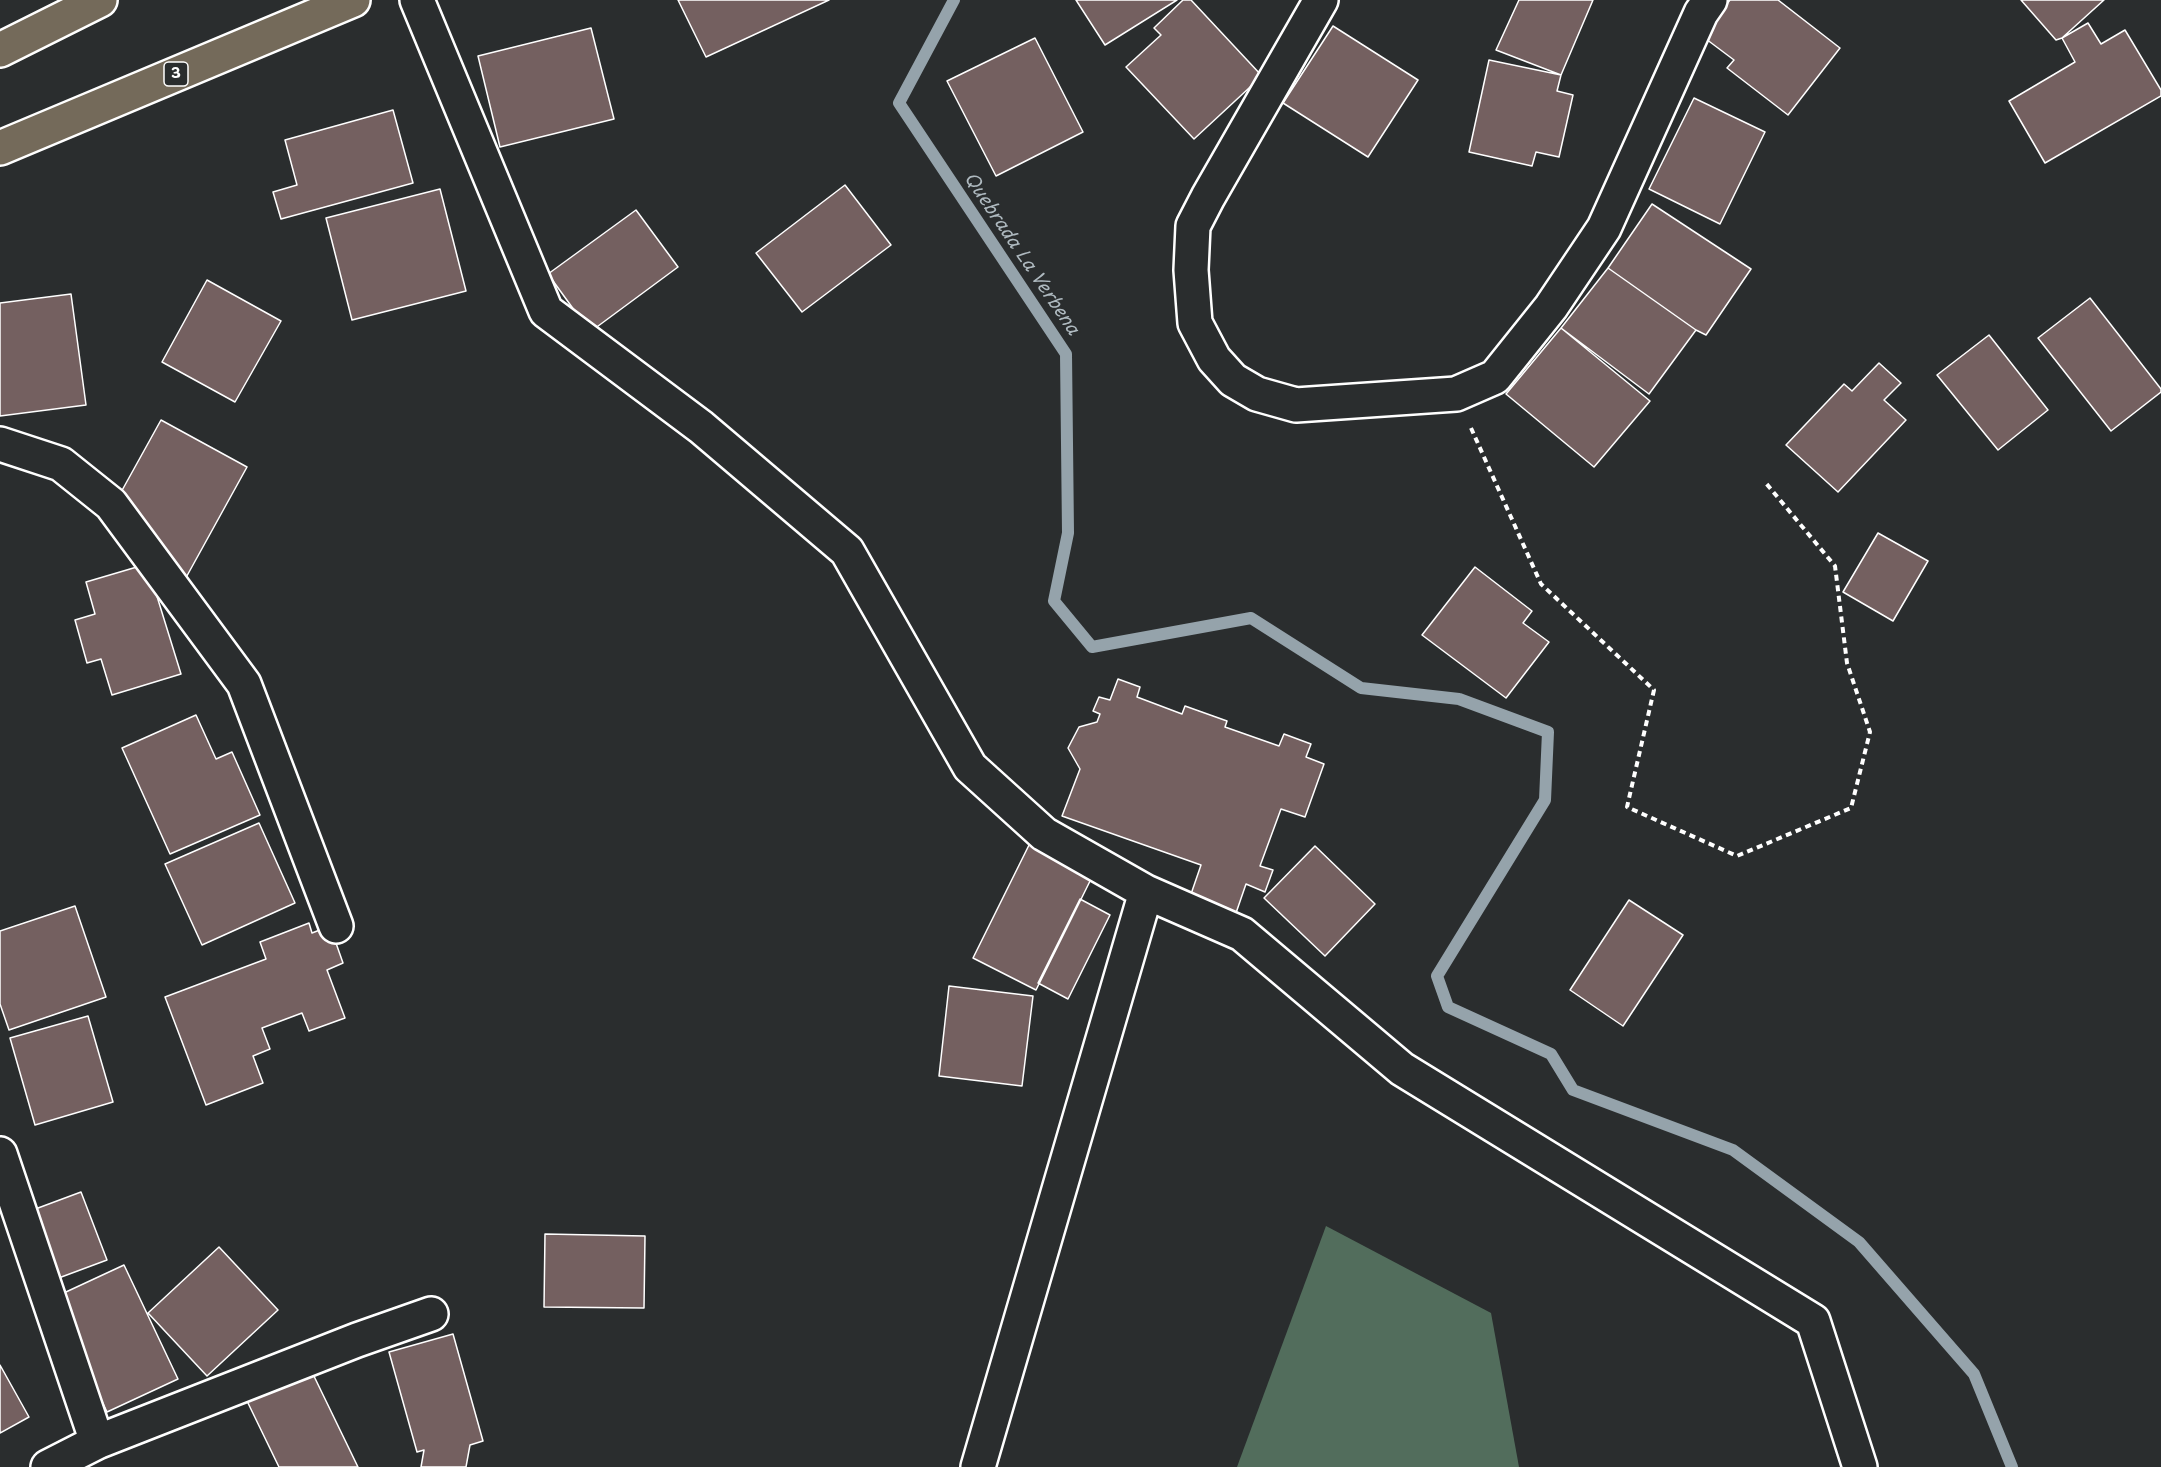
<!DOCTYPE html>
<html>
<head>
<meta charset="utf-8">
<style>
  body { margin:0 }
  canvas { display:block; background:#2a2d2e }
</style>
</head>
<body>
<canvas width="2161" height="1467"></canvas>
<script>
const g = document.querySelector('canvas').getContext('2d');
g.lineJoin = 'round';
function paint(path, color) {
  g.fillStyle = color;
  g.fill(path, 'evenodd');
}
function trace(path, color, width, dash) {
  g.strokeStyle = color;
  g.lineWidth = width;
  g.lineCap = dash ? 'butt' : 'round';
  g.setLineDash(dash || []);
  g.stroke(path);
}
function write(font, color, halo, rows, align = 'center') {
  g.font = font + ' "Playpen Sans",sans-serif';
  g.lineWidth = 5;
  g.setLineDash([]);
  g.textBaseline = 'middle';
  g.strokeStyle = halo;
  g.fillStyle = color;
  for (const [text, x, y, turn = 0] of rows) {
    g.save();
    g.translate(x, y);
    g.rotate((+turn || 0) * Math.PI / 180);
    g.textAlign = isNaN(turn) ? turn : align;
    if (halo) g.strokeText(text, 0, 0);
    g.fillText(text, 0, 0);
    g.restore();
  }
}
const green = new Path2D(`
  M1326 1226 1491 1313 1519 1467H1237Z`);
const stream = new Path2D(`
  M954 0 899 103 1066 354 1068 533 1054 601 1092 647 1251 618 1361 688 1459 699 1548 732 1545 800 1437 976 1448 1007 1551 1054 1573 1090 1733 1150 1859 1242 1974 1374 2012 1467`);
const building = new Path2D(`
  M678 0H829L706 57Z
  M1076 0H1177L1105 45Z
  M1183 0H1191L1262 76 1194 139 1126 67 1161 35 1154 28Z
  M1519 0H1593L1561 75 1496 50Z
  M1730 0H1778L1840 48 1788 115 1727 68 1734 60 1702 36Z
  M2021 0H2104L2062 38 2056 40Z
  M2088 23 2101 44 2125 30 2161 90V96L2045 163 2009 101 2075 62 2062 38Z
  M1333 26 1418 80 1368 157 1283 103Z
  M591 28 614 119 500 147 478 56Z
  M1035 38 1083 132 996 176 947 81Z
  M1489 60 1561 75 1557 91 1573 95 1559 157 1536 152 1532 166 1469 152Z
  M1694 98 1765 132 1720 224 1649 189Z
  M393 110 413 183 281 219 273 192 297 185 285 140Z
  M845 185 891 245 802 312 756 253Z
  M440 189 466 291 352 320 326 218Z
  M1652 204 1751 269 1706 335 1696 330 1608 268Z
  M636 210 678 267 590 332 548 274Z
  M1608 268 1696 330 1649 394 1561 328Z
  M207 280 281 321 235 402 162 362Z
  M71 294 86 405 0 416V303Z
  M2090 298 2161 389V392L2111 431 2038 338Z
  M1561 328 1650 401 1594 467 1506 394Z
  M1989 335 2048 410 1998 450 1937 375Z
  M1879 363 1901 383 1884 400 1906 420 1838 492 1786 445 1844 384 1852 391Z
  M161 420 247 467 183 583 120 494Z
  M1878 533 1928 561 1893 621 1843 592Z
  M147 564 181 674 112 695 101 659 87 663 75 620 95 614 86 582Z
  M1475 567 1532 611 1523 623 1549 642 1506 698 1422 635Z
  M1118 679 1140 687 1137 697 1182 714 1185 706 1227 721 1225 727 1279 746 1284 734 1311 744 1306 757 1324 764 1305 817 1281 809 1260 866 1273 870 1265 892 1246 884 1236 913 1190 897 1201 865 1062 816 1080 769 1068 748 1079 727 1097 722 1100 714 1093 711 1099 697 1110 700Z
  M196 715 216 759 232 752 260 815 170 854 122 748Z
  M259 823 295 903 202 945 165 864Z
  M1032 839 1096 869 1036 990 973 958Z
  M1315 846 1375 904 1325 956 1264 898Z
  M1080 899 1110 915 1068 999 1038 983Z
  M1629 900 1683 935 1623 1026 1570 990Z
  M75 906 106 997 9 1030 0 1004V931Z
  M309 923 312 933 330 926 343 963 327 970 345 1018 309 1031 302 1013 262 1028 270 1049 253 1056 263 1083 206 1105 165 997 266 959 260 942Z
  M949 986 1033 996 1022 1086 939 1076Z
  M88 1016 113 1102 35 1125 10 1038Z
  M81 1192 107 1260 56 1279 30 1211Z
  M545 1234 645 1236 644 1308 544 1307Z
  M219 1247 278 1310 207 1376 148 1313Z
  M124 1265 178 1379 107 1412 53 1298Z
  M453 1334 483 1441 470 1445 466 1467H421L424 1450 417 1452 389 1352Z
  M0 1365 29 1417 0 1433Z
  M311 1370 358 1467H279L247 1401Z`);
const path = new Path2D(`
  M1471 428 1541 584 1654 690 1627 807 1737 856 1851 808 1870 732 1847 663 1835 566 1765 482`);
const street = new Path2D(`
  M417 0 546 311 701 427 847 551 970 767 1044 834 1146 892 1242 934 1402 1069 1813 1321 1860 1467
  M1321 0 1208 197 1193 226 1191 270 1195 323 1214 359 1233 380 1257 394 1296 405 1456 394 1495 377 1551 307 1604 228 1701 13 1710 0
  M0 444 61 464 111 504 244 684 336 926
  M0 1154 97 1442
  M48 1467 97 1442 357 1340 431 1314
  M978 1467 1146 892`);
const primary = new Path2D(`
  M0 50 100 0
  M0 148 353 0`);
const shields = [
  [176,74,24]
];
const shieldNames = [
  ["3",176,74]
];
const waterNames = [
  ["Quebrada La Verbena",1021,254,56]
];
paint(green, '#526d5c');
trace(stream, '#95a3ab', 12);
paint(building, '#746060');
trace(building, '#fff', 1.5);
trace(street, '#fff', 38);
trace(primary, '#fff', 38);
trace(path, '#fff', 4, [6, 4.5]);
trace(street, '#2a2d2e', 33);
trace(primary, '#746a5a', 33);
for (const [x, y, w] of shields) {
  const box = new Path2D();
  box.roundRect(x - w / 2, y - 12, w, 24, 4.5);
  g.fillStyle = '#2a2d2e';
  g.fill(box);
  trace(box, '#fff', 1.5);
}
write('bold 15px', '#fff', null, shieldNames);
write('italic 18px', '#afbac0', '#2a2d2e', waterNames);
</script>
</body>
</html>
